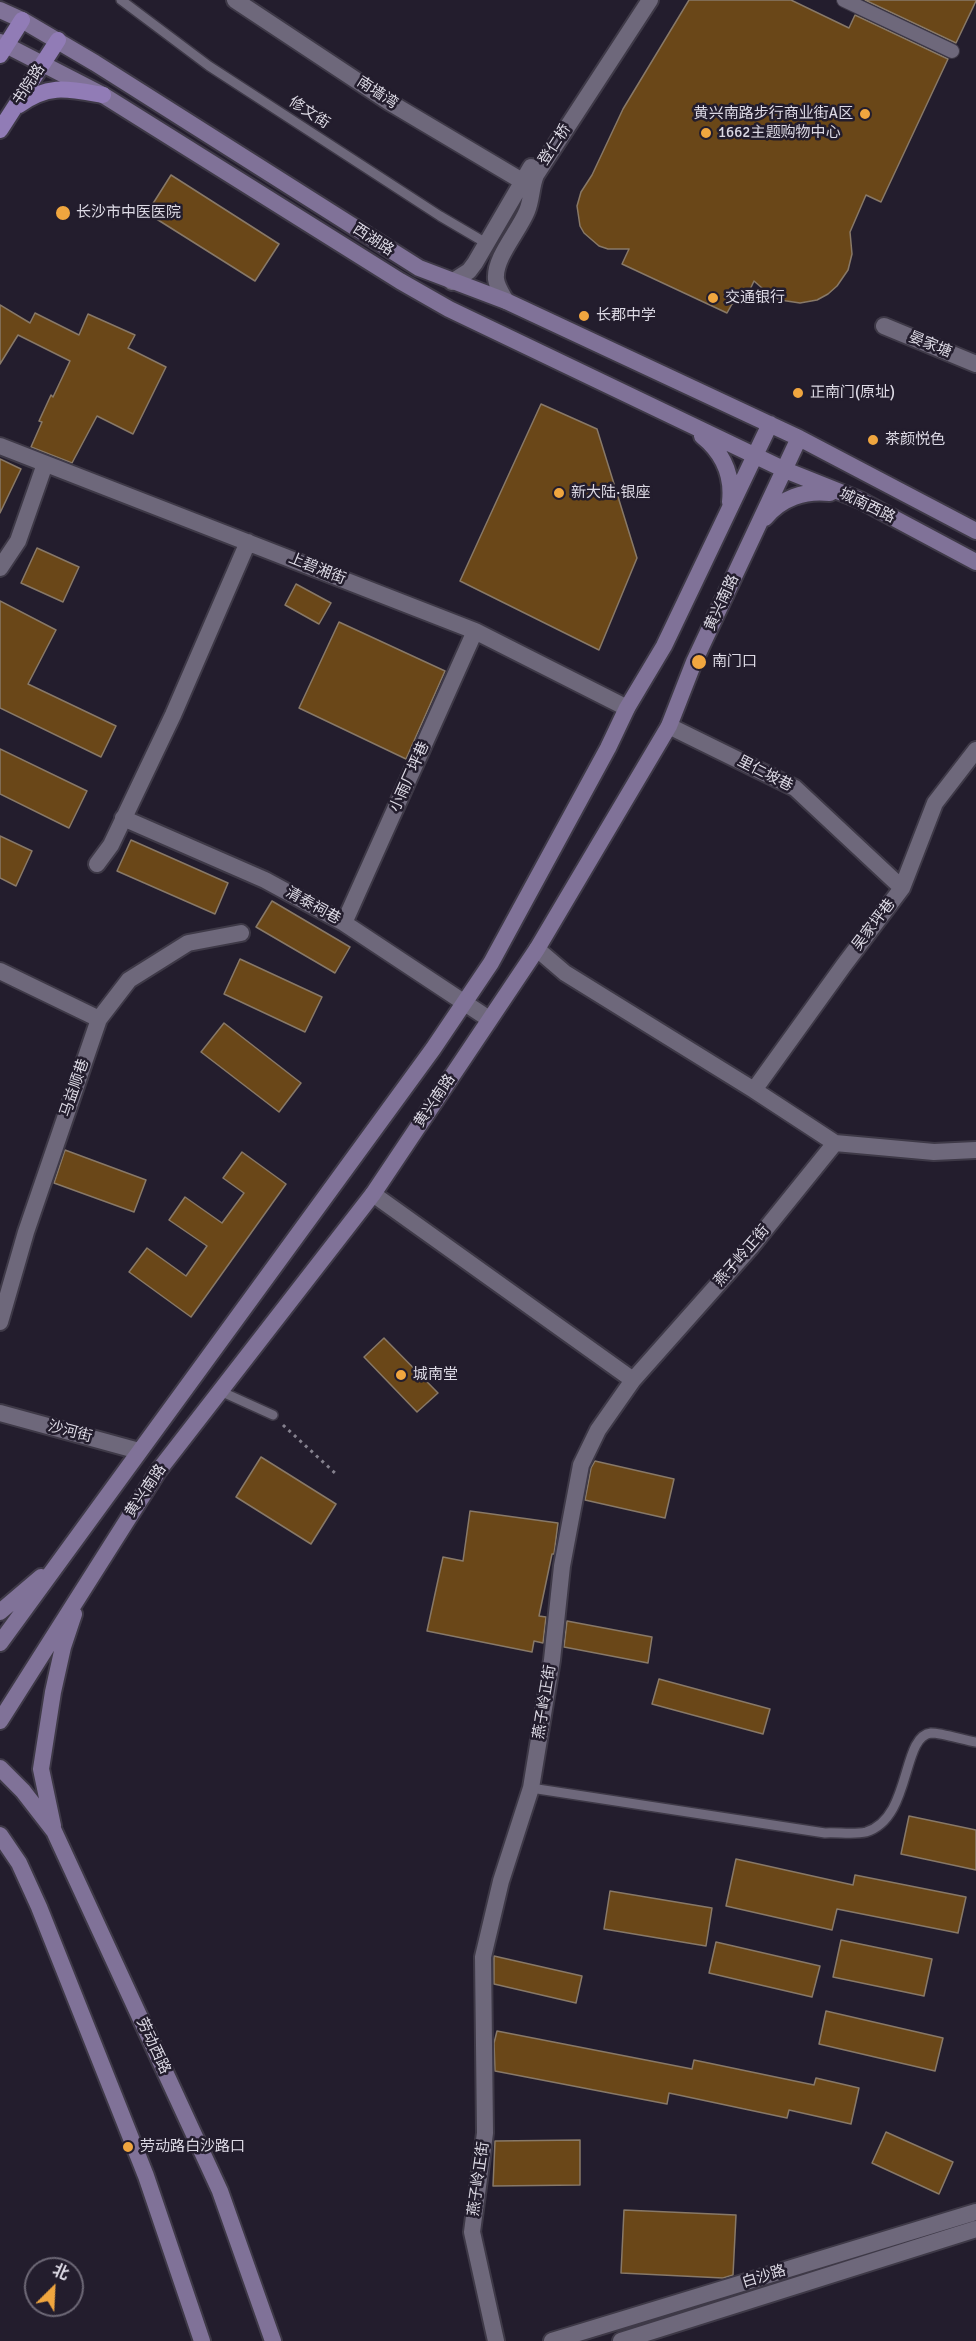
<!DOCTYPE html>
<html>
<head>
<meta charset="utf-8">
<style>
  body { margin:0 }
  #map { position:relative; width:976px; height:2341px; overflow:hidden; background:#231d2d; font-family:Signika,"Noto Sans SC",sans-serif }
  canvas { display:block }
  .north { position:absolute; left:24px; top:2257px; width:60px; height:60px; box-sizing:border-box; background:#231d2d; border:2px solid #6d6876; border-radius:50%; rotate:24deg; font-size:16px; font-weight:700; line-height:24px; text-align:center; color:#dcd9e4 }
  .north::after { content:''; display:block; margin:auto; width:21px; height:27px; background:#f0a63f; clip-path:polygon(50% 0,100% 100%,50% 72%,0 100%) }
</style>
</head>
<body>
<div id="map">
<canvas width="976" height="2341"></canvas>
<div class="north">北</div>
</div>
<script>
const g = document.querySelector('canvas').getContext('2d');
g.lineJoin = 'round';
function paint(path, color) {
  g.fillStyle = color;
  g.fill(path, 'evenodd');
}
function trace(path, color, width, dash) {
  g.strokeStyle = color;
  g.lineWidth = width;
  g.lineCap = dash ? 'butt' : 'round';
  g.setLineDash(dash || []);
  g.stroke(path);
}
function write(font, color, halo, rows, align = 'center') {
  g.font = font + ' Signika,"Noto Sans SC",sans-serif';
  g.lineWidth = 5;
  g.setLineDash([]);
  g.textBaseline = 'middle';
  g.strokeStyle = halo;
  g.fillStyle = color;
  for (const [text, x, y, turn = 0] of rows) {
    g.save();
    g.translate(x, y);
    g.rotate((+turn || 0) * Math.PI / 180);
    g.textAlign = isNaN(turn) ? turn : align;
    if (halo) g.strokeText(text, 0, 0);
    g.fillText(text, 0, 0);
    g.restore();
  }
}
const building = new Path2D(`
  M689 0H791L849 28 855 15 948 59 881 202 866 195 850 232 852 254 848 270 837 286 828 294 817 300 800 303 780 300 770 295 754 281 747 296 732 304 727 313 622 264 629 249H608L599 246 584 233 580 226 577 206 581 192 592 175 623 109Z
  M865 0H976V1L956 43Z
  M171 175 279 244 255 281 147 213Z
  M0 305 30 323 35 313 79 335 88 314 135 335 128 348 166 367 133 434 97 416 72 463 31 447 42 422 39 421 51 395 53 397 70 361 18 335 0 364Z
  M541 404 597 429 637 558 599 650 460 581Z
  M0 459 21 469 0 513Z
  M37 548 79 567 63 602 21 583Z
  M296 584 331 603 319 624 285 605Z
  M0 601 56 630 28 684 116 726 101 757 0 708Z
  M339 622 445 671 406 759 299 708Z
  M0 749 87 791 69 828 0 794Z
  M0 836 32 851 16 886 0 878Z
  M131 840 228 883 215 914 117 871Z
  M272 901 350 947 335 973 256 927Z
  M240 959 322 997 305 1032 224 994Z
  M224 1023 301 1083 279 1112 201 1052Z
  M65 1150 146 1180 134 1212 54 1183Z
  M242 1152 286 1184 191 1317 129 1272 147 1248 186 1276 207 1246 169 1220 185 1197 222 1223 244 1193 223 1178Z
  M384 1338 438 1393 417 1412 364 1357Z
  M261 1457 336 1504 311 1544 236 1497Z
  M595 1461 674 1479 665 1518 585 1500 591 1468Z
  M470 1511 558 1523 554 1554H552L539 1616 546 1617 543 1643 534 1641 532 1652 427 1631 443 1557 463 1561Z
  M567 1621 652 1637 648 1663 564 1647Z
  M659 1679 770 1709 763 1734 652 1704Z
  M909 1816 976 1830V1870L901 1854Z
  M736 1859 853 1885 855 1875 966 1897 958 1933 837 1909 832 1930 726 1906Z
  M610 1891 712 1908 706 1946 604 1929Z
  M841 1940 932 1959 924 1996 833 1977Z
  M716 1942 820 1966 812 1997 709 1973Z
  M494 1956 582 1976 576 2003 494 1984Z
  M826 2011 943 2038 935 2071 819 2044Z
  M497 2031 692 2069 694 2060 814 2085 816 2078 859 2088 851 2124 789 2110 787 2118 669 2093 667 2104 495 2071 494 2043Z
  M886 2132 953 2162 939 2194 872 2163Z
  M580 2140V2185L493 2186 495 2141Z
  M624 2210 736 2215 733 2275 723 2278 621 2273Z`);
const path = new Path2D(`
  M283 1425 335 1473`);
const service = new Path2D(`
  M121 0 209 66 440 216 486 243
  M220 1391 273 1415
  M531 1788 825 1833C837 1832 854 1835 866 1832 912 1818 901 1736 931 1733 942 1733 964 1740 976 1742`);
const pedestrian = new Path2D(`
  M844 0 952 51`);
const minor = new Path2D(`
  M235 0 389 102 522 181
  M452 282 469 271 475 263 531 167
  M506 301C502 294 497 287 496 279 494 258 519 231 527 211 532 199 531 187 536 175L650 0
  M884 326 976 364
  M0 446 475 631 627 708
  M0 568 18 541 45 464
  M669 726 795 788 902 888
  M123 818 265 880 344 923 489 1019
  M97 864 111 845 173 715 248 542
  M344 923 475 631
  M537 949 565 973 754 1090 835 1143 934 1152 976 1150
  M0 971 99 1019
  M754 1090 844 965 902 888 935 803 976 750
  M373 1194 633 1380
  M0 1322 26 1232 99 1019 129 980 188 943 241 933
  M0 1413 139 1451
  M496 2341 472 2232 485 2133 483 1957 501 1881 531 1788 552 1660 562 1566 581 1465 598 1430 633 1380 751 1247 835 1143`);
const tertiary = new Path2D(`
  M552 2341 976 2212
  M621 2341 976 2229`);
const secondary = new Path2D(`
  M0 10 22 20 95 63 419 268 506 301 799 438 976 531
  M0 42 103 95 400 281 449 309 785 470 860 500 976 562
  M702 436C723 453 733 475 730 502
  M765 518C781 498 805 490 830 493
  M0 1612 41 1577
  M0 1643 433 1049 491 963 608 748 627 708 664 646 770 424
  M0 1721 159 1470 373 1194 537 949 669 726 694 662 799 438
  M0 1768 23 1791 54 1831 220 2191 273 2341
  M53 1826 41 1769 53 1692 63 1647 74 1614
  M0 1835 19 1863 39 1907 146 2176 202 2341`);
const primary = new Path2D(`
  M0 55 22 20
  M19 105C49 83 69 89 103 95
  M0 130 58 40`);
const markers = [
  [865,114,6,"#f0a63f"],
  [706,133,6,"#f0a63f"],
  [63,213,8,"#f0a63f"],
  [713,298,6,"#f0a63f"],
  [584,316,6,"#f0a63f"],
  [798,393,6,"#f0a63f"],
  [873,440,6,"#f0a63f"],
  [559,493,6,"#f0a63f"],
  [699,662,8,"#f0a63f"],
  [401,1375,6,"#f0a63f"],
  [128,2147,6,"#f0a63f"]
];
const streetNames = [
  ["书院路",29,85,-57],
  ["南墙湾",377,93,33],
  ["修文街",309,113,33],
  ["登仁桥",555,145,-57],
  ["西湖路",373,240,33],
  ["晏家塘",930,345,22],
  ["城南西路",867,506,26],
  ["上碧湘街",317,569,22],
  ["黄兴南路",722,603,-65],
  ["里仁坡巷",765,774,27],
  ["小雨厂坪巷",410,777,-66],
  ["清泰祠巷",313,906,29],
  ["吴家坪巷",874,925,-53],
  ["马益顺巷",75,1088,-71],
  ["黄兴南路",435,1101,-56],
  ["燕子岭正街",742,1256,-49],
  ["沙河街",70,1432,15],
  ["黄兴南路",146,1491,-56],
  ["燕子岭正街",545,1702,-81],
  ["劳动西路",153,2046,65],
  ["燕子岭正街",479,2179,-82],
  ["白沙路",764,2277,-17]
];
const poiNames = [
  ["黄兴南路步行商业街A区",853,114,"right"],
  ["1662主题购物中心",718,133],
  ["长沙市中医医院",76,213],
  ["交通银行",725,298],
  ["长郡中学",596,316],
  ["正南门(原址)",810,393],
  ["茶颜悦色",885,440],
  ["新大陆·银座",571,493],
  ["南门口",712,662],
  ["城南堂",413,1375],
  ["劳动路白沙路口",140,2147]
];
paint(building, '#6a4718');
trace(building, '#887968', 1.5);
trace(service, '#3e3947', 12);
trace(pedestrian, '#3e3947', 16);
trace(minor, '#3e3947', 20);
trace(tertiary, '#3e3947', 20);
trace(secondary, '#3e3947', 20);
trace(primary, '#3e3947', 20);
trace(path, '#85818e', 3, [3, 4.5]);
trace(service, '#6e687b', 9);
trace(pedestrian, '#6e687b', 14);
trace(minor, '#6e687b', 16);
trace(tertiary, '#6e687b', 16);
trace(secondary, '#807298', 16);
trace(primary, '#917cb6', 16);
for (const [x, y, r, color] of markers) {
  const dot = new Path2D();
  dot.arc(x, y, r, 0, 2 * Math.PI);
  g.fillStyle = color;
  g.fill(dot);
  trace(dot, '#231d2d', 2);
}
write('15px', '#dcd9e4', '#231d2d', streetNames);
write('15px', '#dcd9e4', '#231d2d', poiNames, 'left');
</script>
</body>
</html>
